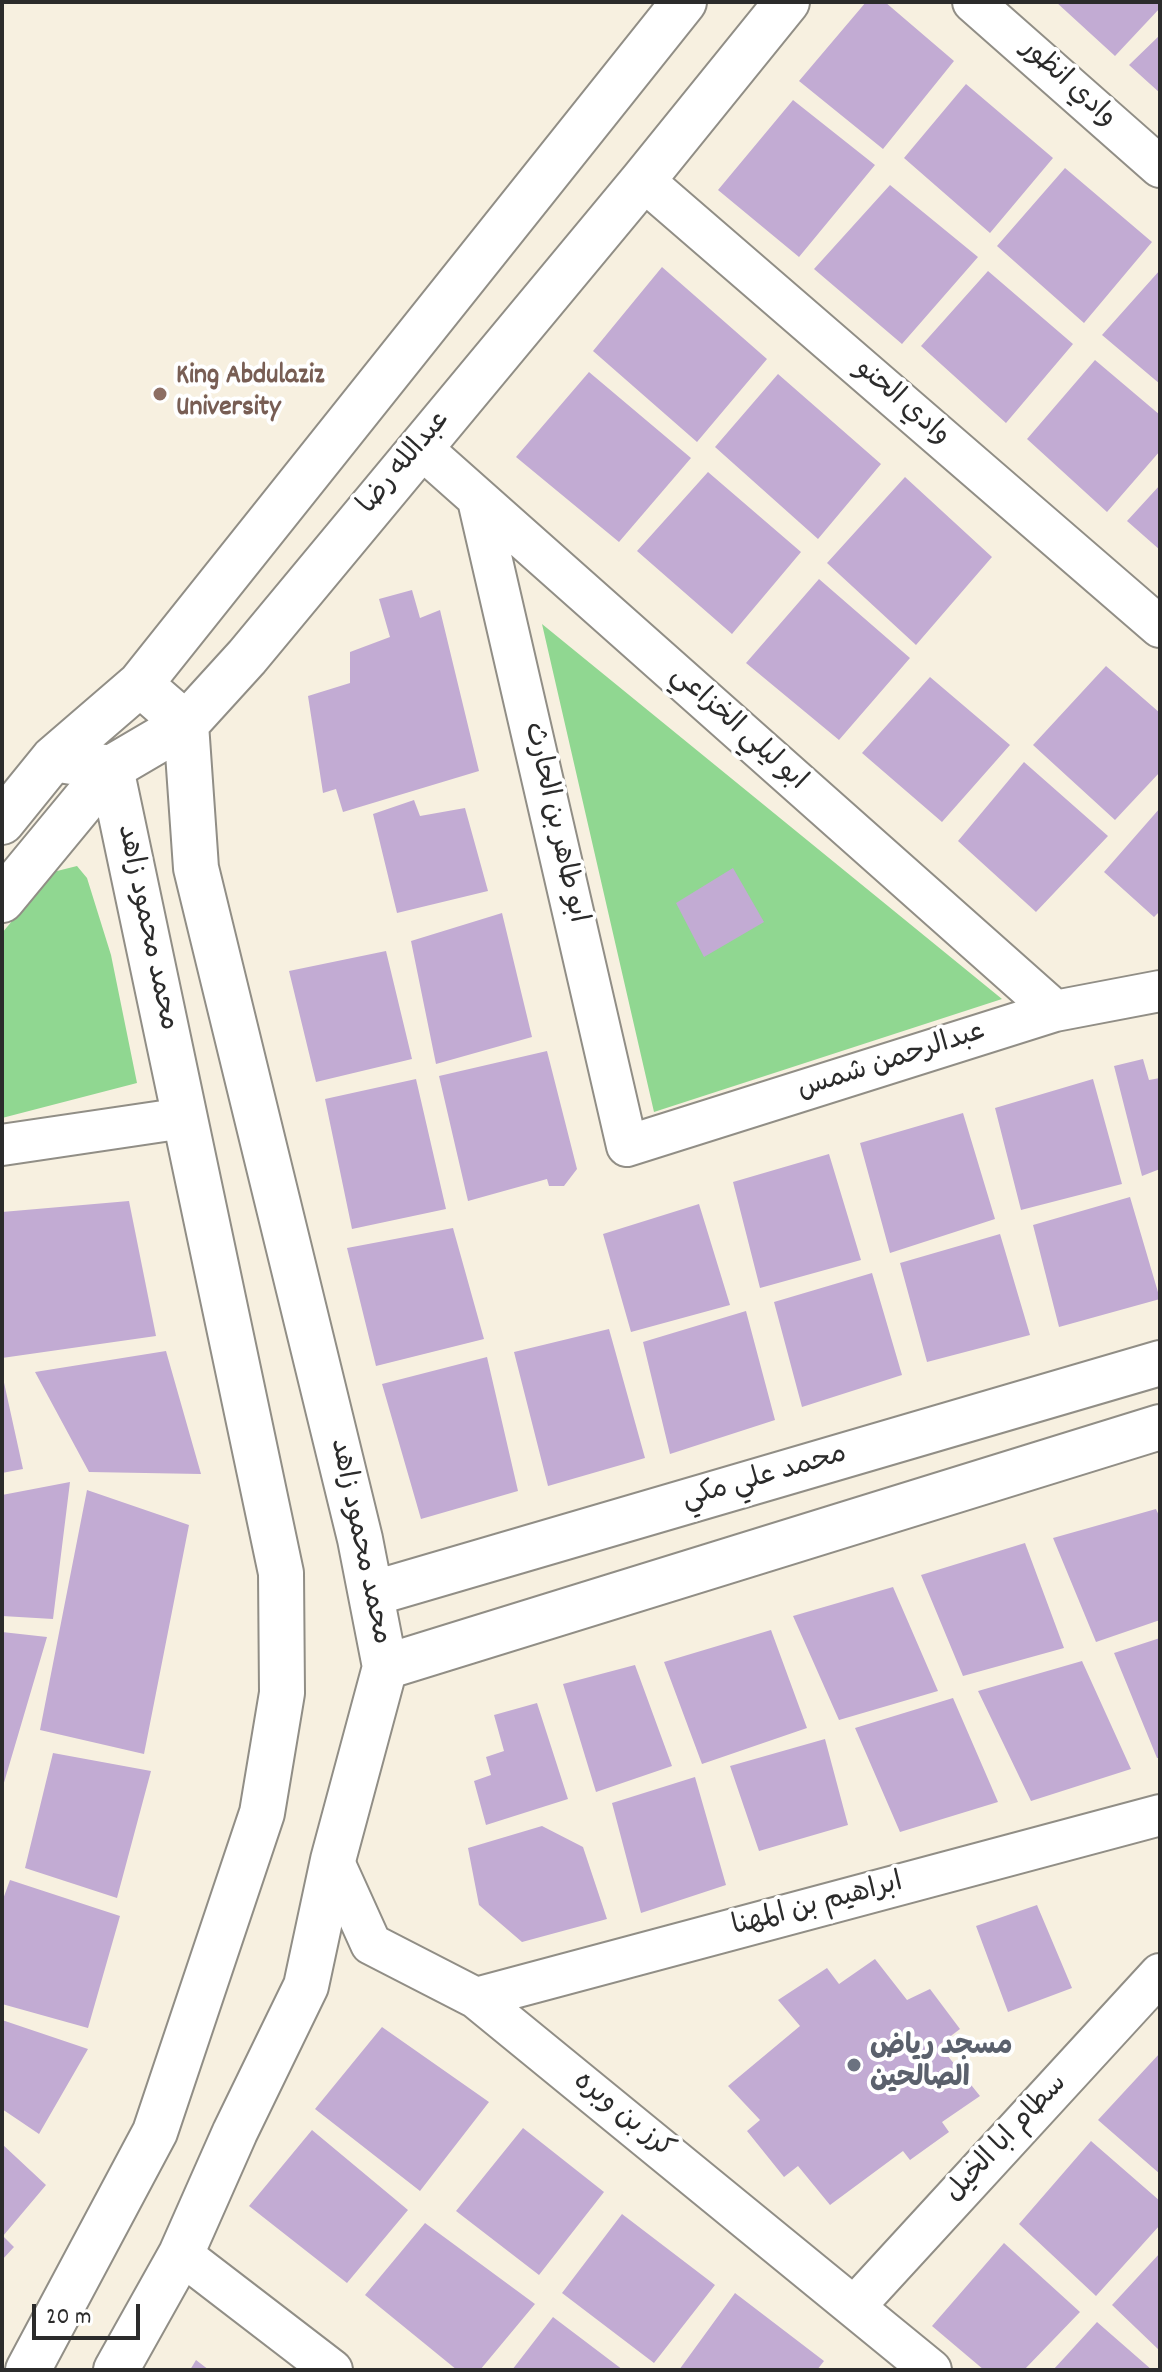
<!DOCTYPE html>
<html>
<head>
<meta charset="utf-8">
<style>
  body { margin:0 }
  #map { position:relative; width:1162px; height:2372px; overflow:hidden; background:#f7f0e0; font-family:Dekko,sans-serif }
  canvas { display:block }
  .frame { position:absolute; inset:0; border:4px solid #2b2b2b; pointer-events:none }
  .scale { position:absolute; left:32px; top:2304px; width:108px; height:36px; box-sizing:border-box; border:4px solid #2b2b2b; border-top:0; padding-left:10px; font-size:24px; line-height:28px; white-space:nowrap; color:#2b2b2b; -webkit-text-stroke:6px #fff; paint-order:stroke }
</style>
</head>
<body>
<div id="map">
<canvas width="1162" height="2372"></canvas>
<div class="frame"></div>
<div class="scale">20 m</div>
</div>
<script>
const g = document.querySelector('canvas').getContext('2d');
g.lineJoin = 'round';
function paint(path, color) {
  g.fillStyle = color;
  g.fill(path, 'evenodd');
}
function trace(path, color, width, dash) {
  g.strokeStyle = color;
  g.lineWidth = width;
  g.lineCap = dash ? 'butt' : 'round';
  g.setLineDash(dash || []);
  g.stroke(path);
}
function write(font, color, halo, rows, align = 'center') {
  g.font = font + ' Dekko,"Playpen Sans Arabic",sans-serif';
  g.lineWidth = 8;
  g.setLineDash([]);
  g.textBaseline = 'middle';
  g.strokeStyle = halo;
  g.fillStyle = color;
  for (const [text, x, y, turn = 0] of rows) {
    g.save();
    g.translate(x, y);
    g.rotate((+turn || 0) * Math.PI / 180);
    g.textAlign = isNaN(turn) ? turn : align;
    if (halo) g.strokeText(text, 0, 0);
    g.fillText(text, 0, 0);
    g.restore();
  }
}
const green = new Path2D(`
  M542 624 1002 999 654 1112Z
  M77 866 87 878 111 955 137 1083 2 1118V933L53 872Z`);
const building = new Path2D(`
  M866 2H885L954 61 883 149 799 81Z
  M1056 2H1160V8L1115 56Z
  M1160 35V93L1129 65Z
  M966 84 1053 158 990 233 904 158Z
  M793 100 875 165 799 257 718 190Z
  M1065 168 1152 242 1084 323 997 246Z
  M890 185 978 257 902 344 814 269Z
  M662 267 767 359 697 442 593 351Z
  M1160 270V384L1102 335Z
  M988 271 1073 344 1006 423 921 346Z
  M1095 360 1160 415V451L1107 512 1027 439Z
  M589 372 691 458 619 542 516 457Z
  M778 374 881 464 818 539 715 447Z
  M708 472 801 552 732 634 637 551Z
  M905 477 992 557 916 645 827 563Z
  M1160 485V550L1127 521Z
  M819 579 910 658 839 740 746 663Z
  M412 590 420 618 440 610 479 771 343 812 336 789 323 793 308 696 350 683V652L390 637 379 599Z
  M1106 666 1160 713V772L1115 820 1033 745Z
  M930 677 1010 745 942 822 862 753Z
  M1024 762 1108 836 1036 912 958 841Z
  M414 800 420 816 465 808 488 891 397 913 373 814Z
  M1160 808V911L1154 917 1104 872Z
  M733 868 764 922 704 957 676 903Z
  M502 913 532 1037 436 1064 411 941Z
  M386 951 412 1059 316 1082 289 971Z
  M547 1051 577 1169 564 1186H549L547 1179 468 1201 439 1076Z
  M1143 1059 1149 1080 1160 1078V1169L1142 1176 1114 1066Z
  M416 1079 446 1209 352 1229 325 1099Z
  M1093 1079 1122 1184 1021 1210 995 1108Z
  M963 1113 995 1219 890 1253 860 1143Z
  M829 1154 861 1260 760 1288 733 1182Z
  M1130 1197 1160 1299 1059 1327 1033 1225Z
  M129 1201 156 1336 2 1358V1212Z
  M699 1204 730 1305 631 1332 603 1234Z
  M453 1228 484 1339 376 1366 347 1248Z
  M1000 1234 1030 1335 927 1362 900 1263Z
  M872 1273 902 1375 802 1407 774 1302Z
  M746 1311 775 1420 670 1454 643 1342Z
  M609 1329 645 1458 548 1486 514 1352Z
  M166 1351 201 1474 89 1472 35 1372Z
  M487 1357 518 1491 421 1519 382 1384Z
  M3 1378 23 1469 2 1473V1379Z
  M70 1482 53 1619 2 1616V1495Z
  M87 1490 189 1525 144 1754 40 1730Z
  M1156 1509 1160 1518V1620L1096 1642 1053 1538Z
  M1025 1543 1064 1648 963 1676 921 1575Z
  M893 1587 938 1691 839 1720 793 1616Z
  M771 1630 807 1728 702 1764 664 1662Z
  M2 1632 47 1637 3 1786H2Z
  M1160 1638V1758H1157L1114 1653Z
  M1082 1661 1131 1769 1031 1801 978 1691Z
  M635 1665 672 1766 596 1792 563 1684Z
  M953 1698 998 1802 900 1832 855 1728Z
  M537 1703 568 1799 486 1825 474 1781 491 1775 486 1757 504 1751 494 1715Z
  M825 1739 848 1825 759 1851 730 1766Z
  M53 1753 151 1771 117 1898 25 1868Z
  M695 1777 726 1885 641 1913 612 1803Z
  M542 1826 583 1847 607 1919 522 1942 479 1905 468 1848Z
  M10 1880 120 1916 88 2028 2 2004V1902Z
  M1037 1905 1072 1988 1008 2012 976 1926Z
  M875 1959 907 2000 930 1989 960 2029 939 2045 980 2096 942 2122 949 2132 910 2160 903 2151 830 2205 798 2166 784 2177 747 2131 760 2120 728 2086 800 2026 778 2000 827 1968 839 1984Z
  M2 2020 88 2049 39 2134 2 2109Z
  M382 2027 489 2102 420 2191 315 2109Z
  M1160 2053V2174L1098 2120Z
  M523 2128 604 2192 539 2275 456 2211Z
  M312 2130 408 2210 347 2283 249 2206Z
  M1091 2141 1160 2201V2225L1096 2296 1019 2224Z
  M2 2144 46 2185 3 2236 14 2247 2 2260Z
  M622 2214 715 2285 654 2363 562 2293Z
  M425 2223 535 2304 480 2370H457L365 2295Z
  M1004 2243 1080 2312 1024 2370H984L932 2326Z
  M1160 2253V2351L1112 2305Z
  M735 2293 824 2361 817 2370H679Z
  M553 2317 623 2370H512Z
  M1097 2322 1152 2370H1053Z
  M196 2360 209 2370H190Z`);
const street = new Path2D(`
  M973 2 1160 167
  M643 180 1160 627
  M420 447 1055 1011
  M478 500 627 1146 1055 1011 1160 991
  M2 1145 184 1118
  M333 1860 371 1944 476 1998 931 2370
  M476 1998 1160 1815
  M181 2254 332 2370
  M855 2306 1160 1974`);
const secondary = new Path2D(`
  M2 822 53 759 140 684 684 2
  M2 900 111 768 186 724 247 657 643 180 787 2
  M371 1594 1160 1363
  M385 1667 1160 1427
  M28 2370 155 2132 262 1813 282 1693 281 1573 111 768 53 759
  M116 2370 181 2254 235 2132 306 1986 333 1860 385 1667 360 1539 196 868 186 724 140 684`);
const markers = [
  [160,394,8,"#8d6e63"],
  [854,2065,8,"#6b7280"]
];
const streetNames = [
  ["وادي انظور",1067,85,42],
  ["وادي الحنو",901,404,41],
  ["عبدالله رضا",406,464,-50],
  ["ابو ليلي الخزاعي",737,730,42],
  ["ابو طاهر بن الحارث",553,823,77],
  ["محمد محمود زاهد",145,928,78],
  ["عبدالرحمن شمس",892,1063,-18],
  ["محمد علي مكي",765,1479,-16],
  ["محمد محمود زاهد",358,1542,78],
  ["ابراهيم بن المهنا",818,1907,-15],
  ["كرز بن وبره",622,2117,39],
  ["سطام ابا الخيل",1008,2140,-47]
];
const educationNames = [
  ["King Abdulaziz",176,378],
  ["University",176,410]
];
const worshipNames = [
  ["مسجد رياض",870,2049],
  ["الصالحين",870,2081]
];
paint(green, '#90d791');
paint(building, '#c2abd3');
trace(street, '#918e86', 44);
trace(secondary, '#918e86', 48);
trace(street, '#fff', 40);
trace(secondary, '#fff', 44);
for (const [x, y, r, color] of markers) {
  const dot = new Path2D();
  dot.arc(x, y, r, 0, 2 * Math.PI);
  g.fillStyle = color;
  g.fill(dot);
  trace(dot, '#fff', 3);
}
write('28px', '#2b2b2b', '#fff', streetNames);
write('bold 28px', '#785e54', '#fff', educationNames, 'left');
write('bold 28px', '#5b616d', '#fff', worshipNames, 'left');
</script>
</body>
</html>
